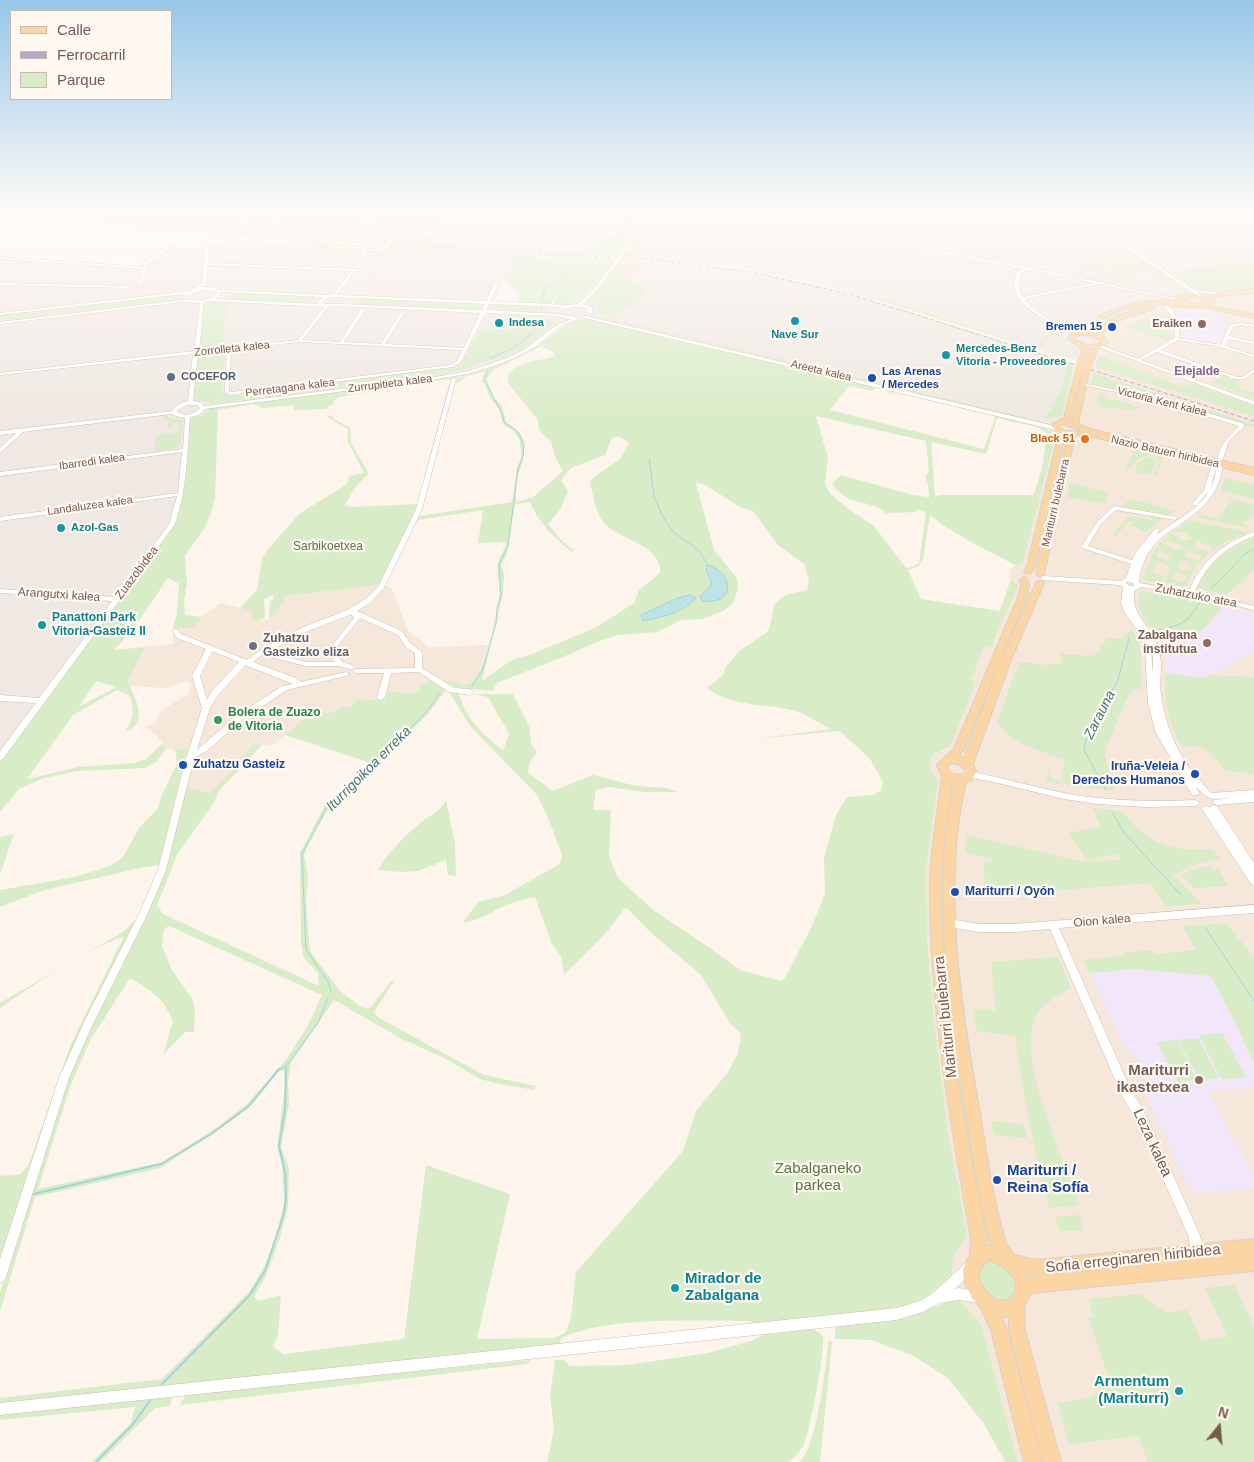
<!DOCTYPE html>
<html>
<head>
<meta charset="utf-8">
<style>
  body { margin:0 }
  #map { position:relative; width:1254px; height:1462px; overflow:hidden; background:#fdf5eb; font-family:Arial,sans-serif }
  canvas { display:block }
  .legend { position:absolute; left:10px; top:10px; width:162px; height:90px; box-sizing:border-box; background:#fff9f2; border:1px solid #c9b9b0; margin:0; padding:6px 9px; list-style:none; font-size:15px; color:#795a4d }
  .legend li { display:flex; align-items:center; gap:10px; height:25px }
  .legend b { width:25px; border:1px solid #c9b9b0 }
  .north { position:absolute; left:1194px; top:1402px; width:50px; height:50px; -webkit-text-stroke:4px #fff9f2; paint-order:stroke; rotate:17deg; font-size:14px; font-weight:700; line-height:20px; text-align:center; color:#795a4d }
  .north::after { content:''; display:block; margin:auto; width:18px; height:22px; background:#795a4d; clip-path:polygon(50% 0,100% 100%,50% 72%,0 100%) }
</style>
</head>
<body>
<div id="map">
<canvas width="1254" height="1462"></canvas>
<ul class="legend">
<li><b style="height:6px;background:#fbd6a4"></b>Calle</li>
<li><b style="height:6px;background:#b7a7c9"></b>Ferrocarril</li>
<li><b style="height:14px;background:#d9ecc8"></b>Parque</li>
</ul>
<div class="north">N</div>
</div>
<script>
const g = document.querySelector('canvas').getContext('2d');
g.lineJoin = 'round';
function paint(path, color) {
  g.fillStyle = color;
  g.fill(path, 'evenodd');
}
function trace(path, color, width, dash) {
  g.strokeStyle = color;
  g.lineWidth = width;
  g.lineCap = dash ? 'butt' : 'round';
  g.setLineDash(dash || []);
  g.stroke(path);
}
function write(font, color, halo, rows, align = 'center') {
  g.font = font + ' Arial,sans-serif';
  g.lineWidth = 4.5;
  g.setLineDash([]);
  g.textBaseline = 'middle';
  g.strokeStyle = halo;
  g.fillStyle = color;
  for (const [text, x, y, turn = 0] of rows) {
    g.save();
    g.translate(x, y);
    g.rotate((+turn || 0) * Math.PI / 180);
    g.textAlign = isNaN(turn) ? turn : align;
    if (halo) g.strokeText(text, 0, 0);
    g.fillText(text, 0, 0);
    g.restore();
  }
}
const residential = new Path2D(`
  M372 218 378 226 409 229 407 233H434L392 242 391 240 397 238 419 235 394 238 385 241 317 238 319 235 263 229 272 223 322 225 352 223Z
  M335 242 384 245 382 248 384 250 370 257H362L345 248 333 250 326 246Z
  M1254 263V1462H1018L981 1324 964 1306 952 1276 953 1258 967 1235 948 1132 934 1020 927 937 926 868 938 782 929 768V763L932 756 939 752 948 750 975 685 970 680 984 647 991 648 1018 586 1011 579 1009 571 1015 565 1023 563 1056 436 1045 428 1050 419 1059 417 1076 361 1089 339 1099 324 1169 295 1182 294 1156 272Z
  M380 585 392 588 407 629 428 647 489 645 478 674 472 683 463 685 450 681 442 688 429 680 413 694 387 691 385 700 357 699 349 708 336 712 310 714 272 746 253 744 242 760 210 793 179 786 188 749H166L157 736 145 727 155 723 161 711 189 693 191 684 187 681 165 688 129 686 127 683 145 647 173 644V633L202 617 220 603 251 611 253 620 270 619 283 596Z`);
const industrial = new Path2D(`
  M0 212H81L97 219 91 222 0 216Z
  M448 212H526L630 218 650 212H775L776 217 787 220 788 212H1254V263L1157 272 1183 294 1169 295 1168 304 1141 307 1099 324 1076 361 967 327 901 304 812 281 713 263 623 256 626 252 621 251 638 226 634 221 623 220 614 236 583 253 429 243 439 231H433Z
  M233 240 316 245 329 257 376 260 401 250 403 247 611 261 610 263 515 256 494 302 559 305 575 302 612 261H619L590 301V304L596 308 598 312 621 276 638 265 619 264 621 262 669 264 734 271 797 283 850 296 1074 366 1061 417 1050 419 1045 428 895 392 892 395 887 394 890 391 877 388 874 392 876 388 589 319 572 321 563 325 539 345 517 357 467 374 453 381 444 378 211 408 201 416 190 420 180 508 167 537 0 761V256L138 266 167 245 200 248Z`);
const education = new Path2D(`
  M1175 308 1220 313 1225 327 1218 344 1181 338V328Z
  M1223 606 1254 613V653L1211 675 1199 678 1165 673V656L1159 640 1185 638 1200 634Z
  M1135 969 1211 976 1220 992 1254 1064V1087L1208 1092 1233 1140 1236 1141 1254 1174V1188L1192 1194 1141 1086 1145 1078 1144 1069 1134 1055 1125 1049 1090 973Z`);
const green = new Path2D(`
  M81 212 103 218 215 220 243 212 267 214 370 212 297 219 231 222 186 227 96 221 92 217Z
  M381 212 449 213C432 233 433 233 407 233L408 229 394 228 392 232 376 231 378 226 372 218 352 223 322 225 272 223 263 229 320 235 317 238 102 224 192 229 227 223 287 221ZM251 229 315 235 313 237 230 231Z
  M526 212H650L639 217 630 218Z
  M622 220 634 221 638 225 616 257 333 239 385 241 394 238 420 234 397 238 392 242 430 235 439 231 429 243 583 253 614 236Z
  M647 224 643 232 645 235 632 257 713 263 812 281 901 304 1035 348 1055 329 1057 330 1038 349 1076 361 880 301 809 281 727 266 623 257 642 226Z
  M282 239 335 242 327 246 333 250 348 246 345 249C364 256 373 262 389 244L599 258 694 266 638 262V263L621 262 620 264 638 265V270L630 269 621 276 640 285 648 293 616 316 617 318 599 313 596 308 589 304 618 261H613L577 302 553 305 561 291 551 304 494 302H517L520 296 517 290 512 288 504 278 515 256 609 263 611 261 403 247 401 250 376 260 329 257 313 248 316 245Z
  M1133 254 1184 289 1188 293 1182 294 1148 268 1125 269 1113 266 1133 278 1132 279 1143 290 1132 287 1136 286C1124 277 1112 263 1095 268L1120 279V282L1116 284 1075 275 1081 268 1087 270 1083 275 1116 282 1117 280 1082 267 1141 262Z
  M1254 263V289L1213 293 1198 291 1168 271Z
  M713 267C837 284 955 327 1074 365L1061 417 1045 418C1054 402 1068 383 1066 364 949 328 834 284 712 268Z
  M232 293 315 296 309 303 225 300Z
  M183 294 181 298 182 300 52 315 53 310 58 308Z
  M357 298 478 304 482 305 477 310 352 305Z
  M212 302 317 306 320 307 227 303 223 348 200 350 204 304Z
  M1169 302 1174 305 1150 308 1127 314 1098 332 1089 330C1111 309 1139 304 1169 302Z
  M496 304 549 307 546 314 489 311 490 306Z
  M43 310 48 311 47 315 41 317 0 322V315Z
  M1168 312 1173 329 1168 328 1165 331 1173 334V338L1168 341 1125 327 1146 317Z
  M513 315 545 317 550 322 555 323 532 342 513 353 460 370 421 378 277 396 212 403 192 399 198 356 200 354H224L222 393 226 395 235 396 453 367 462 363 479 329 510 330 516 317Z
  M599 316 856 377 855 378 597 317Z
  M589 319 876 387 873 391 849 386 830 410 984 449 996 416 1045 428 1056 436 1023 563 1015 565 976 545 941 524 930 515 923 559 919 566 908 570 921 599 1000 611 1011 579 1018 586 991 648 984 647 971 680 975 685 951 745C948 750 946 749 941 751 923 757 931 770 938 781L926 868 927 937 934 1020 948 1132 967 1235 953 1258 952 1276 926 1298 903 1306 869 1312 753 1324 750 1321C697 1321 609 1316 561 1338L560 1345 0 1404V1398L162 1379 249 1292 265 1265 277 1233 284 1203 282 1165 277 1147 285 1086 284 1071 280 1070 248 1108 213 1134 160 1168 35 1197 0 1311V1293L65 1086 77 1056 163 877 171 851 185 787 210 793 242 760 253 744 262 745 219 791 214 802 177 855 157 905 163 914 319 986 318 973 304 958 301 943 300 853 325 805 357 781 374 764 285 735 310 714 336 712 343 706 349 708 357 699 385 700 387 691 413 694 429 680 446 690 426 716 396 744 377 766 329 807 306 849 304 856 308 877 306 901 310 951 340 991 361 1007 369 1009 392 980 394 981 374 1012 379 1018 484 1075 536 1086 534 1090 495 1083 480 1079 444 1058 402 1039 334 1000 291 1063 288 1082 289 1104 281 1147 289 1168 288 1206 280 1238 266 1276 254 1297 258 1301 281 1295 278 1335 273 1346 283 1354 404 1339 426 1165 510 1194 477 1339 554 1338 566 1332 571 1317 576 1272 683 1151 696 1111 728 1072 738 1053 741 1034 730 1023 701 975 651 933 626 907 606 933 564 975 561 956 551 942 535 897C528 899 519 900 512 903 494 909 482 921 463 922L478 902 503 896 560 864 562 855 547 815 537 795 470 726 450 693H459C464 716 484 737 503 750L509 734 488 697 473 694H513L530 729 531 744 537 752 529 764 528 773 553 791 593 775 636 786 667 788 677 792H644L609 787 596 790 593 810H611L609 856 618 878 652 909 720 955 740 970 782 981 786 976 812 926 825 893 824 858 836 815 847 797 873 795 881 790 883 782 870 759 841 732 837 731 755 739 831 729C819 724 809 715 796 711 766 703 733 708 707 688L724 674 725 668 739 651 766 633 770 627 774 605 779 600 786 595 807 590 809 580 804 564 778 545 753 511 742 508 703 484 696 483 714 550 737 578 738 588 734 602 725 610 703 619 681 620 657 632 618 635 597 642 570 654 497 683 493 691 458 688 447 683 450 681 463 685 472 683C490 659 493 626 499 598 501 587 496 575 498 564 499 556 505 551 506 542L478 543 483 510 418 520 419 516 512 502 517 466 521 458V450L519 439 514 431 503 424 499 409 490 398 485 384 482 382 484 372 467 376 457 383 453 381 467 374 517 357 539 345 570 322ZM542 346 554 353 555 356C534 363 526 357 508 375V383L538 420 539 430 551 442 556 459 563 471 533 497 517 502C510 471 543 445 506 422L502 406 494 398 487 378 495 369ZM816 416 926 441 929 471 925 477 928 483 929 497 913 495 841 475 832 484C849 508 869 498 886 513L917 512 915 509 926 512 919 563 913 567 906 568 874 526 847 508 829 492 825 484 828 458ZM997 418 1037 427 1047 433 1042 468 1034 495H941L935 497 931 442 986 454ZM615 437H620L629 443 621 458 594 477 590 482C593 495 596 516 607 526 623 540 663 547 660 573L639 590 634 603 597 627 530 655 512 660 482 681 503 593 504 575 501 564 507 553 515 504 530 502C538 523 555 538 572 552L574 551 563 542 548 524 561 508 568 491 561 480 571 468 605 455 611 440ZM169 926 322 995 308 1025 285 1061 247 1104 219 1126 163 1162 38 1189 71 1084 91 1039 130 978C152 991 163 997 173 1021L163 1055 185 1032H194L195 1011 193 1000 172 970 162 946 164 929Z
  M1098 355 1184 387 1190 383 1254 405V416L1096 367Z
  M1094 373 1240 420 1247 424 1243 421 1254 424V426L1245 427 1235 420 1162 399 1091 384Z
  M1223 376 1240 381 1237 383 1242 385 1238 386 1240 389 1254 393V398L1212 383Z
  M444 378 449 379 339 397 334 401 333 405 328 406 326 409 293 410 294 405 262 408 253 404 218 410 215 500 211 513 204 529 185 556 187 584 184 600 185 615 202 617 193 628H181L173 633V626L177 614 179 584 168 578 132 631 114 650 145 647 127 683C136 696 149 725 125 731 134 718 135 710 129 695L117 690 73 715 27 779 79 767 134 763 146 759 162 744 166 749 156 762 145 768 78 771 44 778 19 789 0 812V761L174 525C188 494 187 454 190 419L201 416 211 408ZM96 681 116 687 79 707Z
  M859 378 1040 421 1039 422 857 379Z
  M1099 393 1105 394V398C1111 399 1134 404 1138 408L1135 411 1098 406 1096 400 1099 398 1097 395Z
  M331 415 334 419 350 428 351 443 369 473 355 488 345 505 350 507 419 504 380 585 284 596V602L269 619 270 602 274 598 273 595 264 599 265 618 253 621 251 611 240 608 257 590 262 558 265 553 299 514 347 484 349 476 364 473 348 442V429L329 418 328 416Z
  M165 416 183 421 180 443 172 449 154 452 156 435 178 432 179 422 172 423 171 428H168L169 420 165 421Z
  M1135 449 1164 456 1156 476 1153 475 1157 470 1159 460C1148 450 1136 460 1129 470L1126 469Z
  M1146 458H1152L1157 461 1150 475 1135 472 1138 463Z
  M1225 478 1254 485V499L1221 491Z
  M1070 483 1109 493 1105 504 1067 497Z
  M1225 498 1254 505 1253 517 1249 516V520L1245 519 1242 524 1254 529 1197 517 1201 514 1218 519 1219 514 1221 515 1229 503H1231L1232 501Z
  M1132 499 1176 511 1168 515 1121 506Z
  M1125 511 1165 516 1145 532 1130 525 1134 522 1130 521 1115 536 1112 535 1128 516 1153 520 1152 516 1128 512V514L1122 513Z
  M1190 521 1248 532 1229 540 1211 551 1209 550 1212 547 1198 541 1195 543V548L1210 552 1202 560 1199 559 1202 556 1187 550 1185 552 1186 557 1201 561 1198 564 1188 560 1197 565 1195 569 1191 568V564L1182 561 1178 563 1182 565 1178 564V568L1186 571 1190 569 1194 570 1189 580 1186 579 1185 575 1175 572 1172 575 1176 577 1172 576 1171 578 1181 582 1185 580 1188 581 1187 587 1165 583 1171 567 1157 562 1153 572 1165 576 1163 583 1143 580 1153 553 1158 554 1159 558 1167 561 1170 559 1167 556 1171 558 1172 556 1162 551 1158 553 1154 552 1157 547 1168 551 1158 546 1161 542 1173 550H1179L1182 546 1168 540 1165 543 1162 541 1171 533C1178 536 1181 545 1192 538L1183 532H1172Z
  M1254 537V570L1226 595 1198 589C1208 561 1228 549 1254 537Z
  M1028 591 1031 592 968 750 963 748Z
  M1140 591 1223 606C1197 638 1201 638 1159 640 1150 625 1133 610 1140 591Z
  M1132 629 1140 646 1142 689H1135L1128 696 1106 748 1105 755 1115 791 1046 782 1050 768V777L1063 783 1062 768 1066 760 1026 746 1007 735 1005 731 997 722 1019 662 1045 665 1063 663 1060 654 1093 656 1108 638 1120 639Z
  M1165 673 1199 678 1211 675 1254 677V775L1248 773 1226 771C1211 754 1209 745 1184 747L1183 749C1169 728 1164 698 1165 673Z
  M175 749H188C177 786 170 826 160 865L135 869 41 891 0 907V890L75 877 110 866 123 857 139 828 157 809 162 795 177 763Z
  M446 800 455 844 456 876 448 875 446 860 418 871 401 872 378 870C389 851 404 837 420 823 431 814 439 813 446 800Z
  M1092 808 1122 811C1127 817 1132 824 1138 829 1159 849 1185 851 1213 849L1220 859 1198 863 1173 875 1201 903 1165 907 1151 883 1035 892 1033 888H1027L1028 892 985 895 984 860 992 862V859L965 853 967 835 1075 860 1099 862 1108 859 1122 860 1116 854 1087 860 1069 833 1101 826Z
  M14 834 0 874V837Z
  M1211 865 1214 870 1218 869 1228 886 1194 888 1181 875 1192 870Z
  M139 916 103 987 0 1261V1176L21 1174 29 1164 70 1046 124 936C85 950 35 984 0 1008V1003L123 932Z
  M1226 923 1254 958V1064L1239 1030 1211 976 1135 969 1090 973 1083 960 1123 956 1121 953 1153 950 1156 954 1196 950 1182 926Z
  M942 939H948L991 1229H982C963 1133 950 1036 942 939Z
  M1058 957 1071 988C1058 996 1040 1005 1034 1020 1018 1063 1065 1162 1080 1205L1049 1208 1031 1132 1017 1054 1016 1036 976 1031 974 1008 996 1011 991 962Z
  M1222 1033 1246 1077 1222 1080 1199 1035Z
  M1198 1038 1219 1078 1199 1080 1178 1040Z
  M1177 1040 1197 1080 1177 1082 1157 1042Z
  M991 1121 1024 1124 1027 1138 994 1135Z
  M1079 1215 1084 1230 1060 1231 1055 1217Z
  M991 1259 1003 1262 1015 1279V1292C998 1316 969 1281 981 1265 983 1263 988 1261 991 1259Z
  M1234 1285 1254 1327V1462H1148L1138 1436 1069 1444 1057 1402C1080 1401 1101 1399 1107 1373L1088 1318 1094 1317 1088 1299 1141 1294 1165 1313 1187 1310 1201 1340 1227 1337 1205 1288Z
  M959 1298 964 1306 981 1324 1018 1462H1005L984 1424 948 1378 912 1355 871 1340 835 1339V1329L838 1326 908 1316Z
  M812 1329 820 1333 823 1337C825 1352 810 1430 804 1444 801 1451 795 1457 789 1462H547L554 1429 550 1395 555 1360H564L570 1366 627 1365 708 1353 754 1340 762 1335Z
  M829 1340 832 1342 820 1462H800C818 1443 825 1368 829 1340Z
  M531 1360 528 1364 180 1405 186 1394Z
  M172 1397 170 1406 155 1408 100 1462H92L131 1423 135 1407 0 1420V1414Z`);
const water = new Path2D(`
  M85 212 115 216 161 218 219 216 243 212 215 220 103 218Z
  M708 565C735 574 735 605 703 601L700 597 711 585V579L707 574 706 567Z
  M690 595 696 598C684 613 660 617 643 621L641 615 675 599Z`);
const streamFar1 = new Path2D(`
  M596 249 619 235 624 225
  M541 303 545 289 563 277
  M541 312 542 307
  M490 359C510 348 533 342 541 318
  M649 458 654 496 662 515 672 531 699 551 708 565
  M1211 589 1245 554 1254 549
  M1158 630C1179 627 1190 621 1200 602
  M472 686 482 671 497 620V608L501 597 499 565 508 546 518 470 523 456 524 444 519 433 504 422 502 413 484 380 488 370
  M1105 789 1084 750 1087 736 1118 680 1129 638
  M1112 812 1125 834 1181 895
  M1205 927 1254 1001
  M331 991 328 981 306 950 302 854 327 807 363 778 429 709 439 694
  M278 1071 286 1066
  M286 1071V1066L318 1023 328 998`);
const stream = new Path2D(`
  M34 1194 161 1164 211 1134 249 1106 279 1069
  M162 1384 249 1296 265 1271 284 1213 286 1198 285 1172 279 1146 285 1109 286 1069
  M96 1462 133 1424 150 1401`);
const minor = new Path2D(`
  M364 212H376L344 216 349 228V232L374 231 384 217 443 218 448 212H452L436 232 424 236 422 235 364 233 323 236 263 230 201 231 199 230 201 229 263 228 323 234 345 232V228L341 217 311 220 221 224 185 229 91 221 93 220 185 227 221 222 311 218ZM385 219 442 220 434 230 427 233 377 231Z
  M510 212H532L639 218 650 212H655L643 219 639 222 637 220 512 213Z
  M734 212H742L1047 271 1178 299 1176 300 1098 284 1025 299C1038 318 1064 327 1086 332V333L1084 334C1062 329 1015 311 1014 284 1014 280 1016 275 1017 272L1023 269ZM1028 269 1094 283 1023 297C1018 289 1019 281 1021 273Z
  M865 212H869L902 240V242H900Z
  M1073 212H1077L1114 237H1132L1254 228V230L1132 239 1117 238 1194 290 1220 293 1222 294 1220 295 1197 292 1201 297 1199 298 1192 292Z
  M647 221 648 223 642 226 625 252H623L640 224Z
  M410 235 411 237 390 242 388 241Z
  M336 242 358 243 364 246 365 252C373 256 380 250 386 245L389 246C381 253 372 258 362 254L361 247 357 245 335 244Z
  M170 244 173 245 148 264 144 280 138 285 136 284 140 280 143 269 0 259V257L143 267 145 262Z
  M204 245 209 249 208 263 354 269 373 270 375 271 373 272 355 271 337 295 486 301 494 285 496 284 498 285 490 301 567 305 577 304 590 294 616 260 619 261 592 296 582 304 592 307 593 314H589L588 309C578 305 570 307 561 310L559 309 561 307 489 304 486 310 557 314 575 317 578 319 564 324 535 347 517 357 494 366 468 374 430 380 205 409 199 415 190 417C187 453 187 490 175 524L121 598 120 600 119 601 3 759 0 760V751L36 703 0 701V695L39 698 112 601 0 593V589L115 597 169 524 177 496 0 521V517L178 493 182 452 0 476V472L183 449 185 418 176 416 172 414 23 432 0 453V448L16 433 0 435V431L172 411C174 406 183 402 188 401L193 354 0 375V373L194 351 200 303 183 302 0 324V322L183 300C195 300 207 302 217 294V292C205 288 196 291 186 296L184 295 185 294 0 315V313L190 291 202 283 205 249 202 246ZM208 265 351 271 333 295H329L220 290 211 287H201L206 284ZM221 292 323 297 318 302 319 304 215 299 220 295ZM334 297 485 304 482 310 340 304H324L322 302 327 298ZM210 301H212L324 307 298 340 199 351 204 302ZM339 306 480 313 464 348 385 344 404 313 402 312 400 313 381 344 344 342 365 310 363 309H361L340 342 302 340 328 307ZM485 313 557 316 571 319 555 326 531 345 514 355 490 364 468 371 430 378 204 406 200 402 193 401 198 354 227 350 225 392 230 395 452 367 461 362ZM299 342 462 350 457 361 451 365 231 392 229 391 231 350ZM187 405H197L200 408C193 415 186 417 177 412V410Z
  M0 283 129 286 131 287 129 288 0 285Z
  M1164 305C1178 308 1179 326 1179 338L1221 345 1229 325 1241 323 1254 325V327L1241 325 1233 327 1229 336 1254 342V344L1228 339 1225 346 1254 355V357L1216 346 1178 340 1161 350 1237 377H1242L1254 369V372L1245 379H1236L1157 352 1141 360 1254 401V405L1096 346 1100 345 1138 359 1175 338C1175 327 1174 315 1164 307Z
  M586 316 1055 426 1058 428 1055 430 584 318V316Z
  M452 378 456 379 422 509 384 588 370 603 357 611 402 631 410 643 422 652V668L454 688 470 689 474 692 470 695 449 692 419 672 391 673 385 697 381 700 378 699 377 697 384 673H355L353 671 355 669 415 668V653L406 647 398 635 360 618 336 648V652L342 662 352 665 354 667 352 669H350L339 666H306L262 655 253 662 296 678 301 682 346 672 350 674 346 676 287 690 242 720 207 751 194 758 166 870 147 915 92 1026 69 1078 6 1277 4 1281 0 1283V1259L59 1078 85 1020 139 914 158 870 184 766 202 708 192 676 206 649 177 638 172 631 175 629H177L181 634 247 660C267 645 289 633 311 624 338 613 357 610 378 587L416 509ZM351 614 354 618 330 648V652L334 662H306L268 652 306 632ZM212 651 239 662 212 691 207 700 200 676ZM245 665 293 684 282 686 236 716 197 750 210 708 218 695Z
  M1082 383 1156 398 1242 423 1245 426 1229 441 1222 462 1220 463 1223 465C1221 478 1217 490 1208 501 1186 527 1152 532 1142 568 1140 573 1139 578 1139 583L1189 591C1201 561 1224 542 1254 532V536C1225 548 1207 562 1195 592L1254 606V610L1191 595 1140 587 1139 589 1135 590C1129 615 1153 627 1159 649 1163 664 1159 680 1161 695 1165 723 1176 751 1193 773 1199 780 1205 786 1211 793L1254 790V802L1217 805 1214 804 1213 802 1214 800 1232 798C1212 799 1211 802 1196 787L1199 793 1198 795H1192L1155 731 1148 703 1145 649 1140 634 1125 613 1121 604 1123 587 1120 585 1043 580 1040 578 1043 576 1121 581 1126 578 1131 564 1082 548 1081 547 1097 522 1113 507 1115 506 1177 517 1178 518 1175 520 1116 510 1101 524 1088 546 1132 560 1136 552 1155 529 1157 528 1160 530 1156 535C1174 521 1197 511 1209 491L1197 505H1193L1192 504 1204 490 1212 464 1217 463C1219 445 1227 438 1239 426L1153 400 1084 385 1082 384ZM1217 466 1214 480 1210 490ZM1127 582 1133 583 1134 586H1130L1126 583ZM1149 640 1153 652V675L1151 649Z
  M970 772C1002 777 1033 787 1064 793 1107 801 1151 802 1195 800L1198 801 1199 803 1198 805 1195 806 1146 807 1097 804 1064 799 994 782 967 777 966 775 967 773Z
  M1214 805 1217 806 1254 863V885L1251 884 1202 809 1203 807C1207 805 1209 806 1211 810L1210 808 1211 806Z
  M1254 905V913L1059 928 1131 1090 1143 1109 1199 1233C1202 1240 1203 1249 1200 1256L1196 1258 1192 1256 1190 1252 1189 1237 1135 1117 1123 1098 1050 929 1015 932H979L950 927 947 926 946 923 947 920 950 919 979 924H1015Z
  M970 1261 974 1263 976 1267 974 1271 955 1289 959 1288 983 1293 985 1297 983 1301 979 1303 959 1300 939 1303 923 1312 897 1320 0 1415V1403L897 1308 920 1301 933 1293 966 1263Z`);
const major = new Path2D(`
  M1254 289V293L1221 296 1209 298 1213 300 1215 303 1210 306 1254 314V318L1202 307H1170L1167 305 1170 303H1179H1178C1154 304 1127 304 1106 317 1099 321 1094 327 1087 331L1096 334C1110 316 1130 311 1151 306L1154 308C1135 318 1118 315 1102 334L1108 343 1098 348 1090 367 1085 366 1091 349 1088 348 1083 364H1079L1082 349 1068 339 1072 333 1084 328 1103 314 1121 307 1141 302 1174 299 1178 295 1196 294 1203 297 1221 292ZM1196 298 1209 302 1194 304 1179 299ZM1086 335 1098 338 1101 343C1092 347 1083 345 1074 339L1076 336Z
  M1080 366 1083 368 1069 421H1072L1084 371 1089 370 1078 424 1090 429 1254 468V475L1089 436H1075L1044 574 1040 577 1036 574 1068 435H1065L1035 567 1031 573H1025L1024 571 1027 567 1058 437V433L1051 425 1064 418 1077 368ZM1063 424 1083 431H1065L1058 426Z
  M1024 577 1027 578 1029 585 1027 595 963 751 959 756 964 758 1001 660 1036 583 1037 581H1043L1044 583 1011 660 973 764 976 771 972 780 966 782C941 885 961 1009 980 1113 987 1156 993 1201 1006 1243L1014 1255 1037 1260 1254 1239V1255L1037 1276 1028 1274 1030 1279 1041 1276 1254 1255V1271L1041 1292 1030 1294 1024 1307 1025 1330 1061 1462H1043L1009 1330V1317L1001 1316 1007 1329 1042 1462H1024L991 1330 981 1308 972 1298 964 1281 963 1269 970 1255 971 1239C950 1121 929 1002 930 881 931 846 938 811 942 776L937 765 954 749 1019 595 1021 585 1020 580ZM951 763 959 764 966 771 964 774C957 776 950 774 947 766ZM952 782 955 783C930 885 949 1011 966 1114 973 1158 979 1203 991 1245L986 1246 987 1239C963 1118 938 993 942 869 943 840 949 811 952 782ZM990 1260C1004 1264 1028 1285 1009 1299 995 1309 962 1274 990 1260Z`);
const rail = new Path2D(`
  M0 219 651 260 752 272 850 294 1254 421`);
const minorBridge = new Path2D(`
  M387 246 390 241
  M617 261 624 251`);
const majorBridge = new Path2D(`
  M1080 368 1081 363
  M1087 371 1088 366`);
const markers = [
  [795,321,5,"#0f9aa8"],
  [499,323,5,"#0f9aa8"],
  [1202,324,5,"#8d6e63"],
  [1112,327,5,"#1a4fb4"],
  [946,355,5,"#0f9aa8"],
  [171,377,5,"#5c6f8a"],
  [872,378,5,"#1a4fb4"],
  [1085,439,5,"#e8710a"],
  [61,528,5,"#0f9aa8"],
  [42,625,5,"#0f9aa8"],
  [1207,643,5,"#8d6e63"],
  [253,646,5,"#6b7280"],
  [218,720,5,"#2e9e5b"],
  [183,765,5,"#1a4fb4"],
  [1195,774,5,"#1a4fb4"],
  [955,892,5,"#1a4fb4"],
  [1199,1080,5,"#8d6e63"],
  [997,1180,5,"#1a4fb4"],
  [675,1288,5,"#0f9aa8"],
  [1179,1391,5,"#0f9aa8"]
];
const farCulturenames = [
  ["Indesa",509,323],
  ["Nave Sur",795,335,"center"],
  ["Mercedes-Benz",956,349],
  ["Vitoria - Proveedores",956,362],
  ["Azol-Gas",71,528]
];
const farEducationnames = [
  ["Eraiken",1192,324]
];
const farTransitnames = [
  ["Bremen 15",1102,327],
  ["Las Arenas",882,372,"left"],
  ["/ Mercedes",882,385,"left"]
];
const farStreetnames = [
  ["Zorrolleta kalea",232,349,-6],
  ["Areeta kalea",821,371,13],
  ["Zurrupitieta kalea",390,384,-7],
  ["Perretagana kalea",290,388,-7],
  ["Victoria Kent kalea",1162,402,14],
  ["Nazio Batuen hiribidea",1165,452,13],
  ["Ibarredi kalea",92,462,-8],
  ["Mariturri bulebarra",1056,503,-77],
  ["Landaluzea kalea",90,506,-8]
];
const farServicenames = [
  ["COCEFOR",181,377]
];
const farFoodnames = [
  ["Black 51",1075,439]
];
const farQuarternames = [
  ["Elejalde",1197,372]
];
const parkNames = [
  ["Sarbikoetxea",328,547]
];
const streetNames = [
  ["Zuazobidea",137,573,-53],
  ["Arangutxi kalea",59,595,4],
  ["Zuhatzuko atea",1196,596,11],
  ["Oion kalea",1102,921,-5]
];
const cultureNames = [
  ["Panattoni Park",52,618],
  ["Vitoria-Gasteiz II",52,632]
];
const educationNames = [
  ["Zabalgana",1197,636],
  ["institutua",1197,650]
];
const worshipNames = [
  ["Zuhatzu",263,639],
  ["Gasteizko eliza",263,653]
];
const leisureNames = [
  ["Bolera de Zuazo",228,713],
  ["de Vitoria",228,727]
];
const transitNames = [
  ["Zuhatzu Gasteiz",193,765],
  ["Iruña-Veleia /",1185,767,"right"],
  ["Derechos Humanos",1185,781,"right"],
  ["Mariturri / Oyón",965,892]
];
const waterNames = [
  ["Zarauna",1100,715,-63],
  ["Iturrigoikoa erreka",369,769,-45]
];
const nearStreetnames = [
  ["Mariturri bulebarra",946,1017,-96],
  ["Leza kalea",1152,1143,65],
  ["Sofia erreginaren hiribidea",1133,1259,-6]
];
const nearEducationnames = [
  ["Mariturri",1189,1071],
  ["ikastetxea",1189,1088]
];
const nearParknames = [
  ["Zabalganeko",818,1169],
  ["parkea",818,1186]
];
const nearTransitnames = [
  ["Mariturri /",1007,1171],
  ["Reina Sofía",1007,1188]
];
const nearCulturenames = [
  ["Mirador de",685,1279],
  ["Zabalgana",685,1296],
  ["Armentum",1169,1382,"right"],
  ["(Mariturri)",1169,1399,"right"]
];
paint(residential, '#f5e7d9');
paint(industrial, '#efe8e3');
paint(education, '#f2e7fa');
paint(green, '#d9ecc8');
paint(water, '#bee4e8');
trace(water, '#a4d4da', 1);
trace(streamFar1, '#a4d4da', 1);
trace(stream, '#a4d4da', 2);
trace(minor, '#d0bcaf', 1);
trace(major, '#d9d1cd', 2);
paint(minor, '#fff');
paint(major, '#fbd6a4');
trace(rail, '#b7a7c9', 1, [4.5, 2.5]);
trace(minorBridge, '#d0bcaf', 5.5, []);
trace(majorBridge, '#d9d1cd', 8, []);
trace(minorBridge, '#fff', 4.5);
trace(majorBridge, '#fbd6a4', 7);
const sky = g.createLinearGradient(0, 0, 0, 417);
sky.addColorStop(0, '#97c7e8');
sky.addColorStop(0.51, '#fefaf6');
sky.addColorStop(1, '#fefaf600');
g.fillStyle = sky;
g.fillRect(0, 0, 1254, 417);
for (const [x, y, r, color] of markers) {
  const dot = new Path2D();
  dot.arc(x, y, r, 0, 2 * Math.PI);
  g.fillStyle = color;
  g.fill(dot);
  trace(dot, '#fff9f2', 2);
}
write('bold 11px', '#0d838f', '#fff9f2', farCulturenames, 'left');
write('bold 11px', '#785e54', '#fff9f2', farEducationnames, 'right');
write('bold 11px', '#164399', '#fff9f2', farTransitnames, 'right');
write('11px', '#795a4d', '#fff9f2', farStreetnames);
write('bold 11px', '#4e5e75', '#fff9f2', farServicenames, 'left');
write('bold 11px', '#c56008', '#fff9f2', farFoodnames, 'right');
write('bold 12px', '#826595', '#fff9f2', farQuarternames);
write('12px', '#557941', '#fff9f2', parkNames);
write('12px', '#795a4d', '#fff9f2', streetNames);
write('bold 12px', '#0d838f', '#fff9f2', cultureNames, 'left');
write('bold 12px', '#785e54', '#fff9f2', educationNames, 'right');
write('bold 12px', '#5b616d', '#fff9f2', worshipNames, 'left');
write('bold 12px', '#27864d', '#fff9f2', leisureNames, 'left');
write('bold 12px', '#164399', '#fff9f2', transitNames, 'left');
write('italic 14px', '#40777e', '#fff9f2', waterNames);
write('15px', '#795a4d', '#fff9f2', nearStreetnames);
write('bold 15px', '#785e54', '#fff9f2', nearEducationnames, 'right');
write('15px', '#557941', '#fff9f2', nearParknames);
write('bold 15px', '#164399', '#fff9f2', nearTransitnames, 'left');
write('bold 15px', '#0d838f', '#fff9f2', nearCulturenames, 'left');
</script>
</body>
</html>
